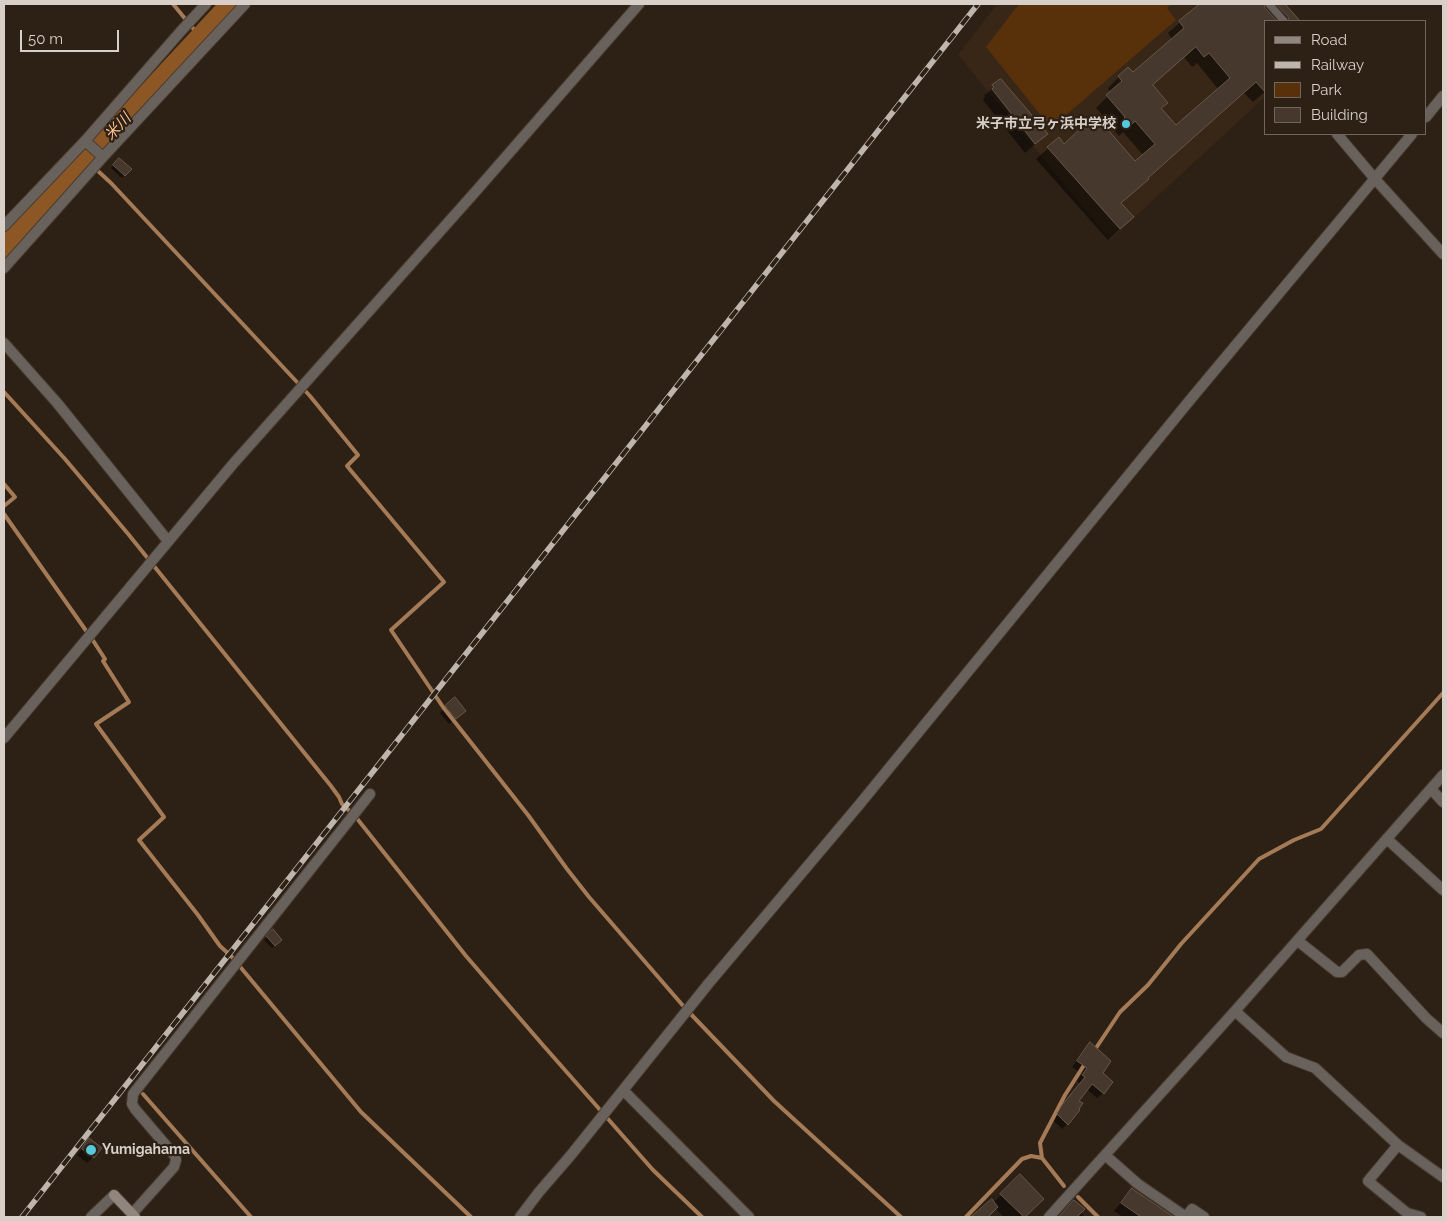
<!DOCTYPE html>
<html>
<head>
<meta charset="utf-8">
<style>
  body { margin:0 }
  #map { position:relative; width:1447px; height:1221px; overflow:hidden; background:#2d2015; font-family:Raleway,sans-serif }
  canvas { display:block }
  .frame { position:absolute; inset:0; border:5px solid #d8cfc8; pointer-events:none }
  .legend { position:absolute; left:1264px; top:20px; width:162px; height:115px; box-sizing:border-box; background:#2d2015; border:1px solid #71665d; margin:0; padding:6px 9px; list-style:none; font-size:15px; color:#d8cfc8 }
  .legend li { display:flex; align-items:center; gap:10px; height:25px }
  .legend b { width:25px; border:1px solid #71665d }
  .scale { position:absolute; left:20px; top:30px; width:99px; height:22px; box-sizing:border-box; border:2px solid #d8cfc8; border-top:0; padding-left:6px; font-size:15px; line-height:18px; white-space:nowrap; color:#d8cfc8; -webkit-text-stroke:4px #2d2015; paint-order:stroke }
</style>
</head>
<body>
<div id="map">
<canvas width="1447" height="1221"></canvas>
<div class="frame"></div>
<ul class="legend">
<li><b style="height:6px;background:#91867d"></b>Road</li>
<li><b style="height:6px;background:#beb5ad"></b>Railway</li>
<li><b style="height:14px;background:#58310b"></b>Park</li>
<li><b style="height:14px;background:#46382c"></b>Building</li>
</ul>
<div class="scale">50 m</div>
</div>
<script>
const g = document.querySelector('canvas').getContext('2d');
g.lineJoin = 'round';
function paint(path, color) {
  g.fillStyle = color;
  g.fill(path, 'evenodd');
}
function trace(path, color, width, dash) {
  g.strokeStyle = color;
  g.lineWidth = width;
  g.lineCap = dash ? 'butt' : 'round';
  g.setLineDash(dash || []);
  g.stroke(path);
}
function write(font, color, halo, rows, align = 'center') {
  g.font = font + ' Raleway,"Noto Sans JP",sans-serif';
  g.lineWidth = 4.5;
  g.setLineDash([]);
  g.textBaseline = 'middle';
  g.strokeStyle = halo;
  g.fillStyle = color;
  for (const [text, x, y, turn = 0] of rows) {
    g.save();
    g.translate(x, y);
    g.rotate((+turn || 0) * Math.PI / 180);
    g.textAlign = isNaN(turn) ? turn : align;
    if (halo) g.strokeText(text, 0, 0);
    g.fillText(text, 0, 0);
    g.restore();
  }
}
const built = new Path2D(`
  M997 4H1286L1301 21H1266V96L1110 240 958 55Z`);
const green = new Path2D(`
  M1019 4H1171L1167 8 1176 20 1051 128 986 47Z`);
const shadow = new Path2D(`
  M1201 4 1207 9 1213 4H1233L1239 11 1247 4H1283L1298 21H1266V91L1253 102 1244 93 1147 179 1120 204 1121 228 1108 240 1036 159 1059 139 1064 146 1135 163 1143 155 1123 132 1119 136 1114 130 1115 129 1096 108 1111 93 1108 88 1119 77 1128 69 1132 74 1172 39 1168 33ZM1184 57 1192 67 1197 63 1218 89 1175 127 1159 109 1152 85Z
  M1001 81 1046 134 1025 153 983 100 985 97 984 96Z
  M119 159 130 169 122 178 111 168Z
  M455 699 458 717 449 724 440 713Z
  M273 931 281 940 272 948 264 940Z
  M1090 1043 1103 1093 1097 1098 1087 1089 1078 1101 1067 1124 1062 1129 1053 1120 1057 1112 1080 1083 1077 1081 1082 1074 1072 1067Z
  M90 1140 93 1157 87 1163 77 1155Z
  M1020 1176 1042 1199 1024 1217H1004L995 1208 986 1217H974L992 1201 993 1203Z
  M1132 1189 1174 1217H1123L1114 1211Z
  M1067 1209 1080 1212 1085 1217H1060Z`);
const stream = new Path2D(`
  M173 4 201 38
  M87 161 111 183 310 396 358 455 347 466 444 582 391 630 443 707 528 815 567 869 589 897 685 1008 774 1101 901 1217
  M4 392 65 459 129 535 331 786 339 797 342 804 355 816 466 956 542 1044 653 1170 702 1217
  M4 484 15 497 4 506
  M4 514 94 642 105 659 103 661 129 702 96 724 164 817 139 840 198 915 220 946 232 957 361 1112 471 1217
  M1094 1051 1120 1012 1148 985 1181 944 1259 859 1294 840 1321 829 1443 693
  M143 1094 251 1217
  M1064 1186 1042 1158 1040 1143 1065 1095 1086 1062
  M1078 1197 1098 1217
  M966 1217 1022 1159 1031 1156 1042 1158`);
const river = new Path2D(`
  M4 251 233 4`);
const building = new Path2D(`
  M1200 4H1264L1265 8 1277 21H1266V93L1256 82 1148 178 1149 179 1121 203 1134 217 1120 229 1047 147 1059 137 1064 144 1095 115 1135 161 1155 144 1135 121 1131 125 1124 118 1125 117 1106 95 1122 81 1118 76 1128 67 1133 72 1184 28 1179 21ZM1196 47 1204 57 1209 53 1230 78 1176 125 1161 108 1168 103 1153 85Z
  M1276 4H1285L1300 21H1289L1288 17Z
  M1001 79 1048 134 1035 144 992 89 994 87 992 85Z
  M119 158 132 169 125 176 113 165Z
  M455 697 466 711 456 719 445 706Z
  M273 929 282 940 275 946 266 936Z
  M1090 1042 1111 1061 1103 1073 1113 1082 1104 1094 1092 1084 1079 1101 1083 1103 1079 1109 1080 1110 1068 1125 1057 1114 1062 1105 1085 1077 1082 1075 1087 1068 1077 1061Z
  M89 1138 102 1148 94 1158 82 1149Z
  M1020 1174 1044 1199 1025 1217H1024L1000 1194Z
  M1132 1188 1134 1190 1174 1217H1141L1121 1203Z
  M992 1199 998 1207 988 1217H971Z
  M1074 1200 1085 1209 1077 1217H1059Z`);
const service = new Path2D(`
  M1269 4 1284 21`);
const minor = new Path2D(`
  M1426 117 1443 96
  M1337 134 1375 179 1443 254
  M85 141 103 157
  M4 226 85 141 181 31 206 4
  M4 268 103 157 245 4
  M4 343 58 404 168 541
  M1431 789 1443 802
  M1387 839 1443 890
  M1298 941 1337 972H1342L1359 955 1367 954 1426 1018 1443 1033
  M1235 1011 1286 1057 1315 1068 1398 1145 1368 1181 1407 1213 1421 1217
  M623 1090 749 1217
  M1398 1145 1443 1177
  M1105 1155 1138 1184 1186 1217 1192 1209 1204 1217
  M132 1214 174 1167 176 1160 175 1156 135 1109 132 1104 133 1094 370 794
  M91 1217 114 1195
  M520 1217 539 1192 571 1155 709 983 859 805 1190 400 1412 134
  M1049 1217 1235 1011 1443 775`);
const tertiary = new Path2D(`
  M4 738 233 464 476 191 639 4`);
const secondary = new Path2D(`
  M114 1195 135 1217`);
const rail = new Path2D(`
  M22 1217 978 4`);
const markers = [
  [1126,124,5,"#54cade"],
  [91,1150,6,"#54cade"]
];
const poiNames = [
  ["米子市立弓ヶ浜中学校",1116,124],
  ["Yumigahama",102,1150,"left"]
];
const waterNames = [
  ["米川",118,127,-47]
];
paint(built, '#382617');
paint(green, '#58310b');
paint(shadow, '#0007');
trace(stream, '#a47b56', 4);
trace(river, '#8d5725', 24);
paint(building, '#46382c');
trace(building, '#66574a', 1);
trace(service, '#483c32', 9);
trace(minor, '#483c32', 12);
trace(tertiary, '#483c32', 12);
trace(secondary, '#483c32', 12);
trace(service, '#69625c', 7);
trace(minor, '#69625c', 10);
trace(tertiary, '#69625c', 10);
trace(secondary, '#91867d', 10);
trace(rail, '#beb5ad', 5.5);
trace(rail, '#2d2015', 4, [11]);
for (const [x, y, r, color] of markers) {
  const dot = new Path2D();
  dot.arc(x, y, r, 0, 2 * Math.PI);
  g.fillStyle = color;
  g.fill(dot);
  trace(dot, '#2d2015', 2);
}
write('bold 14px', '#d8cfc8', '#2d2015', poiNames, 'right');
write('italic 15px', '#fbc293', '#2d2015', waterNames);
</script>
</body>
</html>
